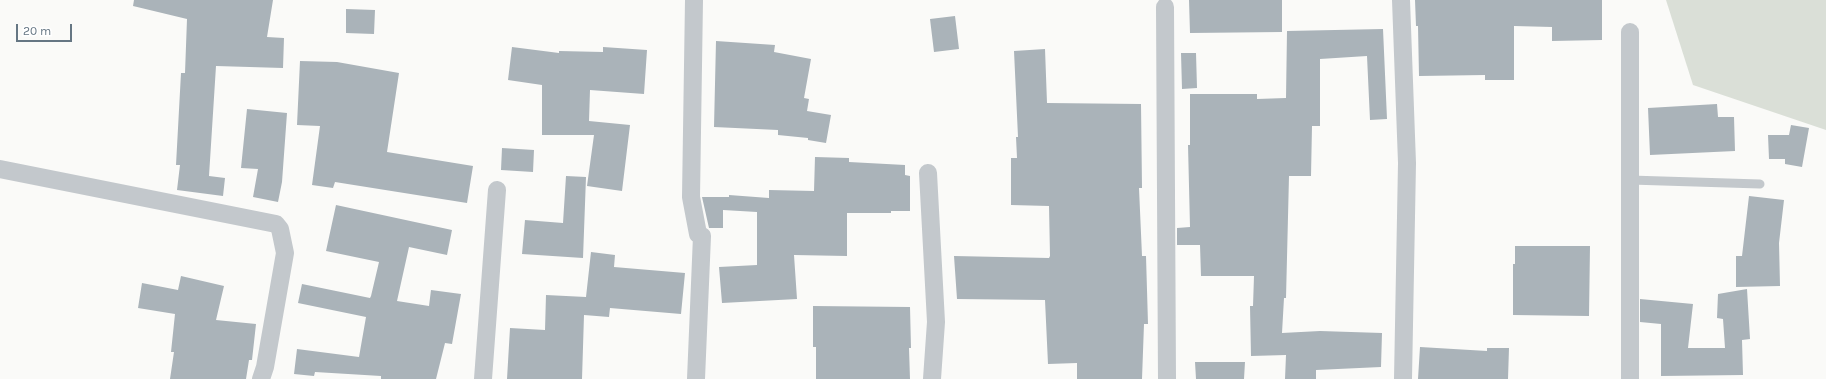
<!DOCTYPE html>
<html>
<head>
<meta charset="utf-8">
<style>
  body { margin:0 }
  #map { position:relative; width:1826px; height:379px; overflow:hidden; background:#fafaf8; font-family:Karla,sans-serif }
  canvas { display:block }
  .scale { position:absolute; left:16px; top:24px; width:56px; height:18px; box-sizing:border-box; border:2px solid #657683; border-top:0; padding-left:5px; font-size:12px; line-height:14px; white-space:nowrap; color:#657683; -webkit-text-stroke:3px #fff; paint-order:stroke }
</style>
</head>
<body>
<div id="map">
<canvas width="1826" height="379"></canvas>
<div class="scale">20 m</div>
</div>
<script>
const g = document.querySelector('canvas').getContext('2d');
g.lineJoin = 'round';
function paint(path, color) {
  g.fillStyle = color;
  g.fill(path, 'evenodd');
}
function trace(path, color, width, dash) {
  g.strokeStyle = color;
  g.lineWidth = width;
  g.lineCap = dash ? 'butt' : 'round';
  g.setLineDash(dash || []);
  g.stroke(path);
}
const green = new Path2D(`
  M1666 0H1826V130L1693 85Z`);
const building = new Path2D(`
  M134 0H273L267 37 284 38 283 68 216 66 209 176 225 178 223 196 177 190 180 165H176L181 73H185L187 19 133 6Z
  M1189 0H1282V32L1190 33Z
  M1415 0H1602V40L1552 41V27L1514 26V80H1485V75L1419 76 1418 26H1416Z
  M346 9 375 10 374 34 346 33Z
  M955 16 959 49 934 52 930 19Z
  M1383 29 1387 119 1370 120 1367 56 1320 59V126H1312L1311 176H1289L1286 298H1284L1282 333 1320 331 1382 333 1381 367 1316 370V379H1285L1286 355 1251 356 1250 306H1253L1254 276H1201L1200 245H1177V228L1190 227 1188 145H1190V94H1257V99L1286 98 1287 31Z
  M716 41 775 45 774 52 811 59 804 98 809 99 807 111 831 115 826 143 808 140V138L778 135V130L714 127Z
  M512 47 559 53V51L603 52V47L647 50 644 94 590 90 589 121 630 125 622 191 587 186 594 135H542V85L508 80Z
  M1045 49 1047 103 1141 104 1142 188H1139L1142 256H1146L1148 324H1144L1142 379H1077V363L1048 364 1045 300 957 299 954 256 1049 258 1050 256 1049 206 1011 205V158H1017L1016 137H1018L1014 51Z
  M1181 53H1196L1197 88 1182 89Z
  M300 61 337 62 399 73 387 152 473 166 467 203 335 182 333 188 312 185 320 126 297 125Z
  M1717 104 1718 117H1734L1735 151 1650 155 1648 108Z
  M247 109 287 113 282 182 278 202 253 197 258 169 241 168Z
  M1791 125 1809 128 1802 167 1785 164V159H1769L1768 135H1789Z
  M502 148 534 150 533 172 501 170Z
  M815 157 849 158V162L905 165V175L910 176V211H891V213H847V256L794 255 797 299 722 303 719 267 757 265V212L723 210V228H709L702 197H729V195L769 198V190L814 191Z
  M566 176 586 177 583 258 522 254 525 220 563 223Z
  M1749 196 1784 200 1779 243 1780 286 1736 287V256H1742Z
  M336 205 452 230 447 255 409 247 397 301 429 306 431 290 461 294 452 344 445 343 436 379H381V376L315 372 314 376 294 374 297 349 359 357 366 317 298 303 302 284 370 298 371 296 379 262 326 251Z
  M1515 246H1590L1589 316 1513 315V264H1515Z
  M591 252 615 255 614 267 685 273 681 314 610 308 609 317 584 315 582 379H507L510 328 545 330 546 295 586 297Z
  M181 276 224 286 216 320 256 324 252 360H249L246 379H170L174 352H171L175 314 138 308 142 283 178 290Z
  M1747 289 1750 339 1742 340 1743 375 1661 376V324L1640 322V299L1693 304 1688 348H1725L1723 319 1717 318 1718 294Z
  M813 306 910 307 911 348H909L910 379H816V347H813Z
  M1420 347 1487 351V348H1509L1508 379H1418Z
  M1195 362H1245L1244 379H1196Z`);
const service = new Path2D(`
  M1630 180 1760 184`);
const minor = new Path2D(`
  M694 0 691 197 698 234 702 236 696 379
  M1401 0 1407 163 1403 379
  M1165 7 1167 379
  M1630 32V379
  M0 169 276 224 280 229 285 253 265 367 261 379
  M928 173 936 322 932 379
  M483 379 497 190`);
paint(green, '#dadfd7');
paint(building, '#aab3b9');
trace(service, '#c3c8cc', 9);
trace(minor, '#c3c8cc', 18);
</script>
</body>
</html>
